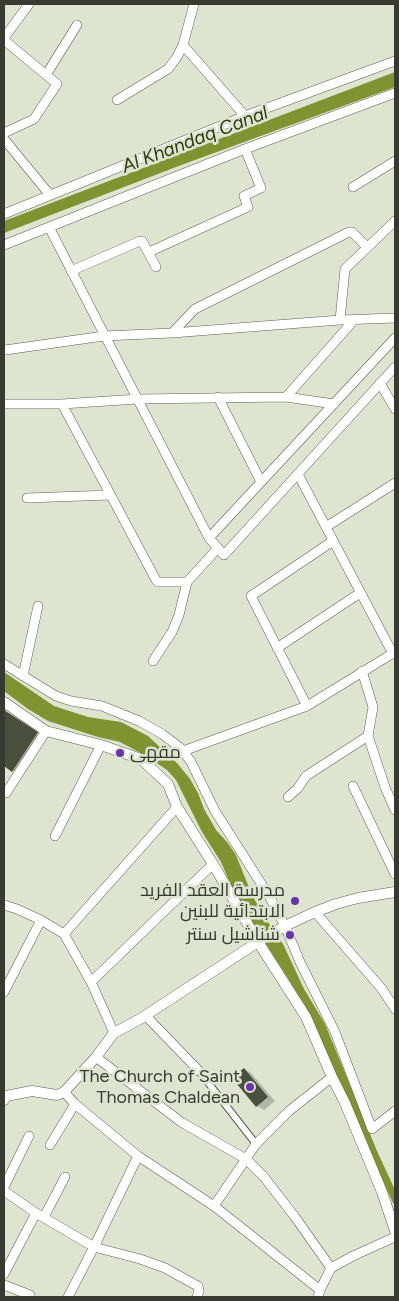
<!DOCTYPE html>
<html>
<head>
<meta charset="utf-8">
<style>
  body { margin:0 }
  #map { position:relative; width:399px; height:1301px; overflow:hidden; background:#dfe4d0; font-family:Figtree,sans-serif }
  canvas { display:block }
  .frame { position:absolute; inset:0; border:5px solid #383a32; pointer-events:none }
</style>
</head>
<body>
<div id="map">
<canvas width="399" height="1301"></canvas>
<div class="frame"></div>
</div>
<script>
const g = document.querySelector('canvas').getContext('2d');
g.lineJoin = 'round';
function paint(path, color) {
  g.fillStyle = color;
  g.fill(path, 'evenodd');
}
function trace(path, color, width, dash) {
  g.strokeStyle = color;
  g.lineWidth = width;
  g.lineCap = dash ? 'butt' : 'round';
  g.setLineDash(dash || []);
  g.stroke(path);
}
function write(font, color, halo, rows, align = 'center') {
  g.font = font + ' Figtree,Cairo,sans-serif';
  g.lineWidth = 5;
  g.setLineDash([]);
  g.textBaseline = 'middle';
  g.strokeStyle = halo;
  g.fillStyle = color;
  for (const [text, x, y, turn = 0] of rows) {
    g.save();
    g.translate(x, y);
    g.rotate((+turn || 0) * Math.PI / 180);
    g.textAlign = isNaN(turn) ? turn : align;
    if (halo) g.strokeText(text, 0, 0);
    g.fillText(text, 0, 0);
    g.restore();
  }
}
const water = new Path2D(`
  M395 72V87L184 164 4 233V221Z
  M4 672 54 706 88 717 121 722 148 736 177 763 190 779 198 793 204 809 216 830 227 842 236 855 252 895 266 919 283 944 304 989 325 1024 377 1151 395 1190V1207L385 1186 345 1092 323 1049 307 1010 289 980 280 966 247 914 233 890 221 862 202 832 176 780 167 770 148 757 120 742 98 737 48 721 28 709 4 691Z`);
const shadow = new Path2D(`
  M4 711 42 736 18 774 4 765Z
  M244 1069 251 1073 275 1101 264 1110 257 1106Z`);
const building = new Path2D(`
  M4 710 38 732 12 772 4 766Z
  M244 1068 268 1097 256 1107 232 1078Z`);
const pedestrian = new Path2D(`
  M199 1071 256 1144`);
const minor = new Path2D(`
  M4 38 29 4
  M4 40 57 84 34 119 4 133
  M183 45 245 116
  M46 75 77 25
  M117 100 168 69 177 57 183 45 194 4
  M4 139 50 195
  M353 187 395 161
  M4 214 245 116 395 61
  M49 227 209 538 224 555 395 367
  M4 245 245 149 395 93
  M149 252 248 207 244 196 261 188 245 149
  M71 271 140 241H142L156 267
  M340 320 345 269 395 221
  M172 333 195 309 349 232H352L367 247
  M5 350 104 336 172 333 340 320 395 318
  M380 383 395 409
  M218 397 261 482
  M286 397 355 319
  M4 404H62L138 399 286 397 334 404
  M62 404 156 580 158 582H187
  M298 474 393 654
  M27 498 110 495
  M326 527 395 483
  M209 538 395 338
  M277 648 360 593
  M153 661 172 632 179 615 187 582 218 548
  M4 664 56 696 71 701 102 706 139 721 162 734 178 746 183 751 191 762 215 811 269 896 285 926 300 962 335 1032 372 1129 395 1111
  M362 671 373 707 368 736 385 787 395 810
  M23 676 38 606
  M307 706 251 596 333 541
  M183 751 307 706 395 652
  M353 786 395 874
  M6 793 46 731
  M288 797 298 788 306 776 368 736
  M55 836 101 745
  M4 905 17 909 41 920 64 934 91 982 114 1033
  M315 912 382 989 395 1009
  M64 934 177 807
  M91 982 213 864
  M4 992 41 920
  M146 1016 199 1071
  M96 1057 181 1122 246 1159 264 1177 295 1217 331 1268
  M64 1092 75 1104 138 1156 214 1206 320 1290
  M50 1145 75 1104
  M4 1187 29 1136
  M4 1191 36 1213 94 1247 140 1259 165 1268 194 1284 198 1286 199 1291 197 1297
  M214 1206 256 1144 289 1111 332 1077
  M44 1217 65 1177
  M4 1274 36 1213
  M4 1285 30 1295
  M68 1297 94 1247 138 1156
  M318 1297 320 1290 331 1268 353 1256 395 1237`);
const tertiary = new Path2D(`
  M4 702 46 731 101 745 141 759 168 784 177 807 213 864 258 942 306 1017 332 1077 345 1103 382 1192 395 1231
  M4 1100 6 1096 32 1091 57 1095 64 1092 96 1057 114 1033 140 1019 261 940 285 926 315 912 336 904 358 898 395 892`);
const markers = [
  [120,753,5,"#6734ab"],
  [295,901,5,"#6734ab"],
  [290,935,5,"#6734ab"],
  [250,1087,5,"#6734ab"]
];
const poiNames = [
  ["مقهى",130,753,"left"],
  ["مدرسة العقد الفريد",285,891],
  ["الابتدائية للبنين",285,912],
  ["شناشيل سنتر",280,935],
  ["The Church of Saint",240,1077],
  ["Thomas Chaldean",240,1098]
];
const waterNames = [
  ["Al Khandaq Canal",195,140,-21]
];
paint(water, '#819231');
paint(shadow, '#0003');
paint(building, '#4a4e3d');
trace(pedestrian, '#5c604f', 8);
trace(minor, '#5c604f', 10);
trace(tertiary, '#5c604f', 11);
trace(pedestrian, '#fff', 6);
trace(minor, '#fff', 9);
trace(tertiary, '#fff', 10);
for (const [x, y, r, color] of markers) {
  const dot = new Path2D();
  dot.arc(x, y, r, 0, 2 * Math.PI);
  g.fillStyle = color;
  g.fill(dot);
  trace(dot, '#dfe4d0', 2);
}
write('18px', '#383a32', '#dfe4d0', poiNames, 'right');
write('italic 19px', '#323a12', '#dfe4d0', waterNames);
</script>
</body>
</html>
